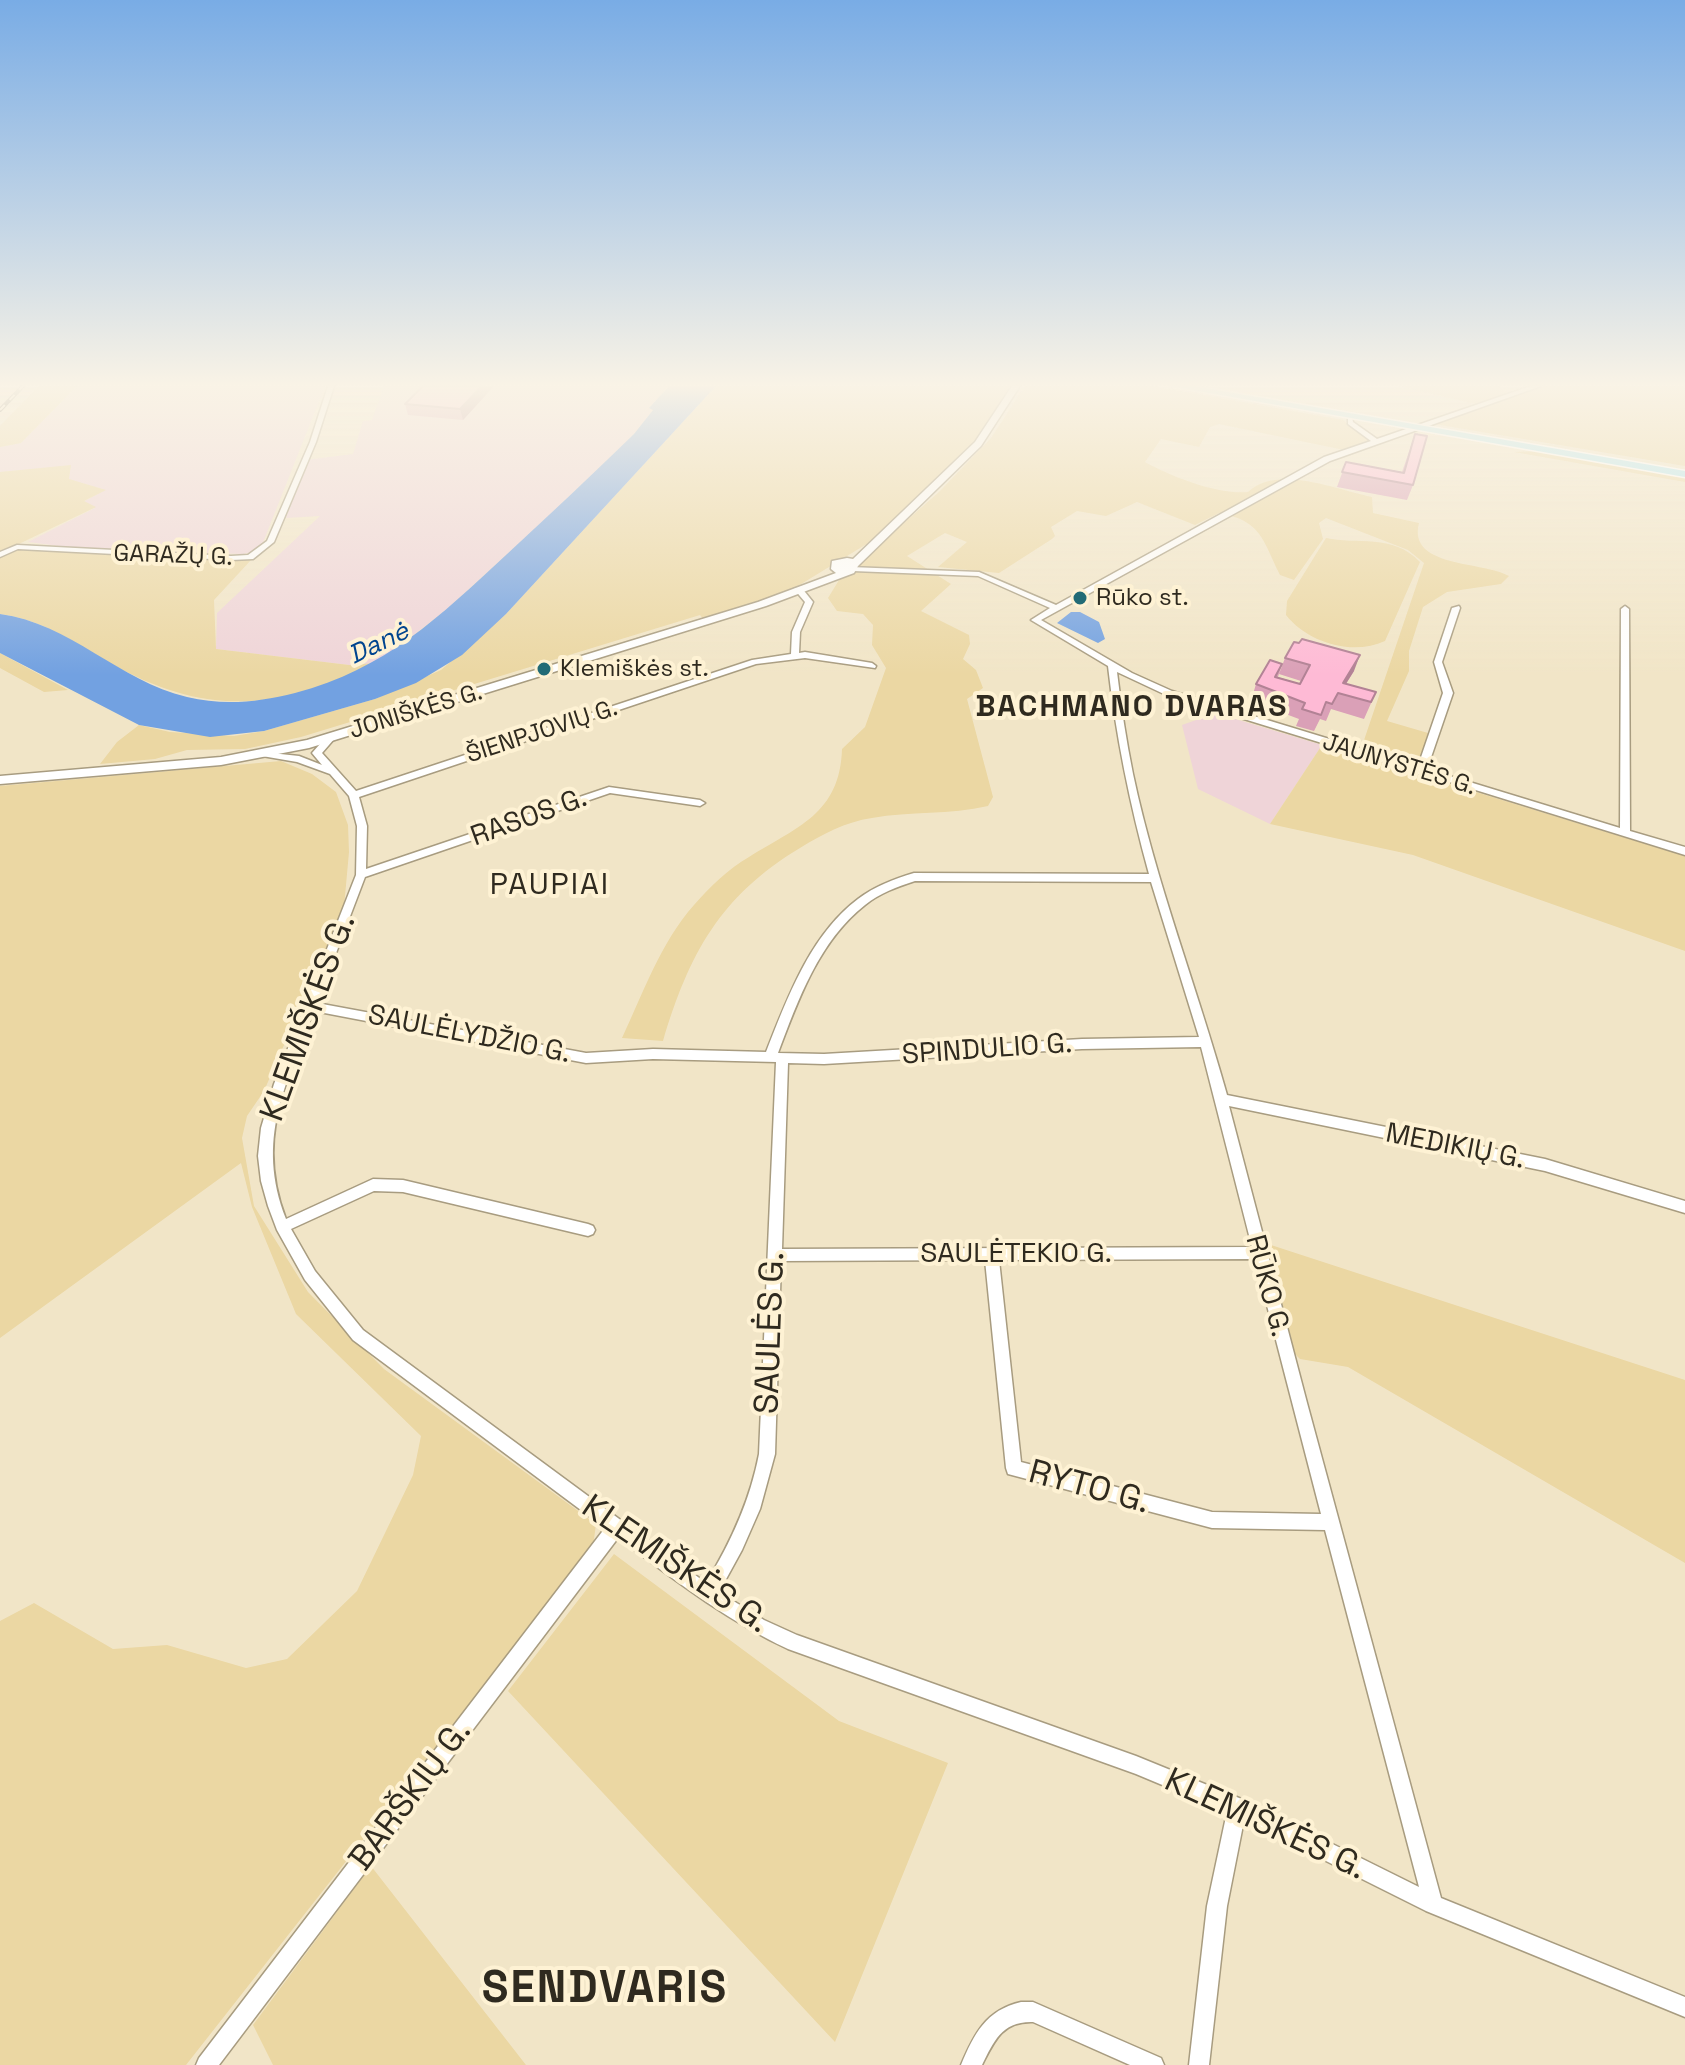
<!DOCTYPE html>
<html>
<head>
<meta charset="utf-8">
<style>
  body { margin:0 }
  canvas { display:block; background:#f1e5c7 }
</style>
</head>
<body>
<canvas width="1685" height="2065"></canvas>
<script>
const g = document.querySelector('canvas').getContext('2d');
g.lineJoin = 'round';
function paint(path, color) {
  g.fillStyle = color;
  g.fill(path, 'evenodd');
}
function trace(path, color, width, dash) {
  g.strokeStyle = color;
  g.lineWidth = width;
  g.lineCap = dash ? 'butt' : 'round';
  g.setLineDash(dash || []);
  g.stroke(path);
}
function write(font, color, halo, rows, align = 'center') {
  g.font = font + ' "Space Grotesk",sans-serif';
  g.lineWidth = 8;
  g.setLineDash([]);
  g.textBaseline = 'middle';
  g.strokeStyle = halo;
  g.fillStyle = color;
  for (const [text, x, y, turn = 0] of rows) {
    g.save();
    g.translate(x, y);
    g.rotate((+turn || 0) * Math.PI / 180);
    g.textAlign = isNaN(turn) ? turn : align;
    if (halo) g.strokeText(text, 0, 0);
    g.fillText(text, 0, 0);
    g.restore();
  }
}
const industrial = new Path2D(`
  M77 386H325L262 545 253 552 243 554 84 549 28 542 95 508 83 502 105 490 68 479 71 466 0 472V447L21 443Z
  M384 386H669L650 407 654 409 634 434 556 509 446 610 377 663 349 665 216 649 217 613 320 516 286 518 306 460 353 454 363 421 372 420Z
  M1202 709 1322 745 1270 824 1198 789 1182 725 1199 719Z`);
const green = new Path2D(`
  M39 386H77L21 443 0 447V426Z
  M716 386H1010L985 430 972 445 870 542 793 589 704 620 700 615 301 737 245 749 187 750 155 759 100 764 117 742 139 725 170 732 234 736 264 731 375 699 441 670 506 614Z
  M1025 386H1152L1343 420 1369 441 1344 450 1219 424 1210 427 1199 447 1161 439 1145 462C1172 477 1218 495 1248 492 1278 464 1336 490 1372 497L1373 513 1419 523C1407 568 1483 561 1509 576L1501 584 1447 592 1423 607 1409 651V671L1387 721 1428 733 1418 765 1361 749 1424 563 1408 550 1326 518 1319 523 1323 539 1294 580 1280 575C1262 539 1262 521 1219 513L1195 525 1137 502 1106 516 1077 511 1051 527 1055 536 1052 539 999 573 938 567 967 542 945 533 907 556 951 584 921 611 969 635 970 644 963 659 976 670 983 688 967 699 993 797 988 806C950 815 910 811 872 818 845 822 823 834 800 848 720 896 689 954 663 1041L622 1038C643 993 661 942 694 905 710 887 728 869 749 857 797 827 840 814 842 749L865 727 886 668 872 645 873 625 863 614 837 611 828 598 839 580 939 492 991 438Z
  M1399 386H1498L1509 393 1475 404Z
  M1544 386H1685V466L1434 424Z
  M1538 451 1685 475V482L1514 452Z
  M71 465 69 479 106 490 84 501 96 507 0 553V472Z
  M1326 538C1356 545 1393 533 1420 562L1385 641C1353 656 1308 643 1286 615L1287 601Z
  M18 549 201 560 252 559 214 600 216 649 349 665 377 663C279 710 207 718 110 663 73 642 44 620 0 614V557Z
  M0 653 68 690 44 692 0 668Z
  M1322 745 1685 856V951L1413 855 1270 824Z
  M281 761 312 774 336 792 348 825 349 852 344 907 264 1091 247 1116 242 1138 254 1206 308 1292 384 1369 596 1524 593 1547 186 2065H0V1621L34 1603 113 1649 167 1645 246 1668 287 1659 357 1591 413 1475 421 1436 296 1314 252 1207 241 1163 0 1338V786Z
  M1271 1245 1685 1380V1563L1348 1367 1300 1359 1295 1354 1268 1246Z
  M614 1554 839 1721 948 1763 835 2042 508 1691Z
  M371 1866 526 2065H273L253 2025Z`);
const water = new Path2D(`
  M669 386H716L506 614 462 655 416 683 375 699 264 731 210 737 139 725 0 653V614C70 623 119 681 187 697 224 706 259 702 295 693 386 669 439 617 506 555 549 515 592 475 634 434L653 410 649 408Z
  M1071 612H1080L1099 622 1105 639 1098 643 1057 623Z`);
const street = new Path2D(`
  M328 386H334L316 442 274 542 253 559 231 560 18 549 0 557V552L17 545 231 556 248 555 267 541 310 442Z
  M1531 386H1541L1330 461 1041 620 1132 673 1172 691 1418 766 1443 693 1434 662 1452 608 1459 606 1460 608 1442 662 1453 693 1427 769 1620 828 1621 609 1625 606 1629 609 1630 831 1685 847V855L1424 774H1418L1416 772 1166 695 1117 672C1121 706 1126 740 1133 774 1156 883 1197 987 1227 1095L1545 1159 1685 1201V1213L1545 1171 1229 1106 1307 1403 1441 1898 1685 1997V2017L1426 1911 1244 1820 1227 1906 1209 2065H1189L1207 1906 1227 1812 1136 1774 788 1649C726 1620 673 1579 618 1538L219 2065H196L199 2058 605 1528 353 1340 305 1280 277 1230 268 1206 261 1181 258 1156 261 1128 274 1084 356 875 357 826 349 796 330 774 297 762 262 756V752L299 756 322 765 312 753 327 736H333L335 738 322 753 356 791 752 660 791 654 792 632 805 602 794 589 801 587 813 602 800 632 799 653 805 652 872 663 876 666 875 668 805 658 756 664 359 797 367 826 366 869 609 787 700 800 705 803 700 806 610 793 365 877 317 1003 586 1053 653 1049 766 1052C787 999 810 935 858 899 875 886 894 879 914 873L1149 874C1130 805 1116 737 1108 666L1031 620 1050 608 978 576 853 571H850V567L979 572 1056 605 1324 457 1371 441 1348 424V417H1352L1353 422 1377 439ZM915 881 1151 882 1199 1037 1082 1039 824 1054 778 1053C798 1000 819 941 865 905 880 893 897 887 915 881ZM314 1011 586 1063 653 1059 776 1062 759 1454C750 1501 731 1542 706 1583L363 1330 315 1271 291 1229 374 1191 403 1192 588 1236 593 1234 595 1230 593 1226 588 1224 403 1180 373 1179 286 1219C255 1139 286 1085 314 1011ZM1201 1047 1252 1247 782 1249 788 1063 824 1064 1082 1049ZM1255 1259 1321 1514 1212 1512 1021 1462 999 1260ZM985 1260 1006 1468 1008 1474 1212 1528 1325 1530 1419 1887 1244 1800 1136 1756 797 1635 764 1620 719 1592 742 1550 760 1509 775 1454 781 1261Z
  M1021 2002H1033L1161 2058 1164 2065H1130L1033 2022C1002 2021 994 2041 982 2065H961C974 2034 986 2010 1021 2002Z`);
const secondary = new Path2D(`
  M1012 386H1020L981 446 858 566 854 573 766 606 309 748 221 765 0 784V776L221 757 307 740 758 602 836 573 831 569 832 561 847 558 853 559 975 442Z`);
const primary = new Path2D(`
  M1170 386H1193L1685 471V477Z`);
const rail = new Path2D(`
  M0 410 23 386`);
const wall = new Path2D(`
  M494 386 463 420 408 415 405 404Z
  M1415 434 1413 485 1407 500 1337 487 1346 462 1402 472Z
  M1285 658 1354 671 1346 684 1376 692 1364 719 1331 709 1326 721 1320 719 1314 731 1296 726 1299 719 1251 701 1256 684 1282 664 1278 677 1300 684 1301 681 1279 674Z`);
const shadedWall = new Path2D(`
  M482 386H494L463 420 460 409Z
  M1360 655 1354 671 1340 693 1343 683Z`);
const building = new Path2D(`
  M423 386H482L460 409 405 404Z
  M1415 434 1427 436 1413 485 1342 472 1346 462 1404 473Z
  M1302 639 1360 655 1343 683 1376 692 1371 702 1338 693 1332 704 1326 702 1321 715 1302 709 1305 703 1256 684 1270 660 1282 664 1275 677 1300 684 1310 665 1285 658 1294 642 1299 643Z`);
const markers = [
  [1080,598,8,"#226b76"],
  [544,669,8,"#226b76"]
];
const farStreetnames = [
  ["GARAŽŲ G.",173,556,2],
  ["JONIŠKĖS G.",416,712,-17],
  ["ŠIENPJOVIŲ G.",542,732,-18],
  ["JAUNYSTĖS G.",1399,765,17]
];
const farPoinames = [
  ["Rūko st.",1096,598],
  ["Klemiškės st.",560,669]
];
const farWaternames = [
  ["Danė",379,644,-26]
];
const streetNames = [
  ["RASOS G.",529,818,-20],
  ["SAULĖLYDŽIO G.",469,1035,11],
  ["SPINDULIO G.",987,1050,-4],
  ["MEDIKIŲ G.",1455,1147,11],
  ["SAULĖTEKIO G.",1016,1254],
  ["RŪKO G.",1267,1286,75]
];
const farDistrictnames = [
  ["BACHMANO DVARAS",1132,708]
];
const neighbourhoodNames = [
  ["PAUPIAI",550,886]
];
const nearStreetnames = [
  ["KLEMIŠKĖS G.",309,1018,-70],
  ["SAULĖS G.",771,1333,-88],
  ["RYTO G.",1089,1488,15],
  ["KLEMIŠKĖS G.",675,1565,34],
  ["BARŠKIŲ G.",411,1796,-53],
  ["KLEMIŠKĖS G.",1265,1825,25]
];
const nearDistrictnames = [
  ["SENDVARIS",605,1990]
];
paint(industrial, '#efd4d8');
paint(green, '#ebd7a3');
paint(water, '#72a1e1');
trace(street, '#a89c80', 3);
trace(secondary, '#a89c80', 3);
trace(primary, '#fff', 3);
paint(street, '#fff');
paint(secondary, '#fff');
paint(primary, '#ade7f5');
trace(rail, '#4c4638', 4);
trace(rail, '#fef2d4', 2, [7]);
paint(wall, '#daa0b7');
paint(shadedWall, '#b28295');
paint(building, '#febad5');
trace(building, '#b28295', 2);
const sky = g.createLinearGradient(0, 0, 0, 675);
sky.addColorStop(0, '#79ace5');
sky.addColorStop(0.57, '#f9f3e6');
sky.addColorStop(1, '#f9f3e600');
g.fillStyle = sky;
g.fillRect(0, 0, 1685, 675);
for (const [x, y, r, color] of markers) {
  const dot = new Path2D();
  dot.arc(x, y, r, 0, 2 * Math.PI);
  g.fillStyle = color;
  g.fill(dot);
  trace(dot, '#fef2d4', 3);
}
write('24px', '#2f2a1f', '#fef2d4', farStreetnames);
write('24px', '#2f2a1f', '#fef2d4', farPoinames, 'left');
write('italic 26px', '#00458f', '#fef2d4', farWaternames);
write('28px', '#2f2a1f', '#fef2d4', streetNames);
g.letterSpacing = '2px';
write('bold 30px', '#2f2a1f', '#fef2d4', farDistrictnames);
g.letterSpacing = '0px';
g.letterSpacing = '2px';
write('30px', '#2f2a1f', '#fef2d4', neighbourhoodNames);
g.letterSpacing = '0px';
write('34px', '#2f2a1f', '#fef2d4', nearStreetnames);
g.letterSpacing = '2px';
write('bold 44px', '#2f2a1f', '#fef2d4', nearDistrictnames);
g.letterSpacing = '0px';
</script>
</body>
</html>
